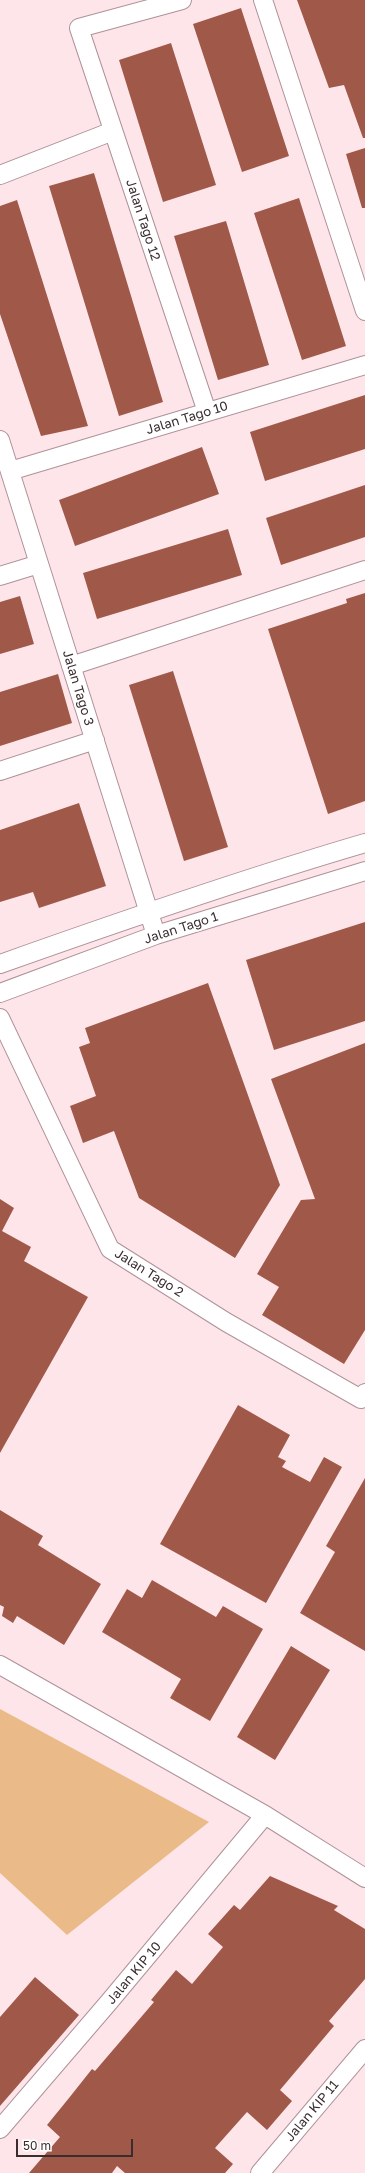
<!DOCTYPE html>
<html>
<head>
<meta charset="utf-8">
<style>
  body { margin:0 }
  #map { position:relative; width:365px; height:2173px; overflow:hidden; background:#fee5ea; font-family:"Golos Text",sans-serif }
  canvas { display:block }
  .scale { position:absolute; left:16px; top:2139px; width:117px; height:18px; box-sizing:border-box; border:2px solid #392d2f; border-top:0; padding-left:5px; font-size:12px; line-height:14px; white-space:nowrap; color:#392d2f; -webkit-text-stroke:3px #fff; paint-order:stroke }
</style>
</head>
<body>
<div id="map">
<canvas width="365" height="2173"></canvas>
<div class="scale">50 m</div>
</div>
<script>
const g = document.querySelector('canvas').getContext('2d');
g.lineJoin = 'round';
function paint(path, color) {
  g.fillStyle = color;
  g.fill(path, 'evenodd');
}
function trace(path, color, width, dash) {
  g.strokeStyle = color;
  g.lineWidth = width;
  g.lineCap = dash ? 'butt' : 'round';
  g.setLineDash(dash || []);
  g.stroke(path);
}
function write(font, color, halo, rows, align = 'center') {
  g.font = font + ' "Golos Text",sans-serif';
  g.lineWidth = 4;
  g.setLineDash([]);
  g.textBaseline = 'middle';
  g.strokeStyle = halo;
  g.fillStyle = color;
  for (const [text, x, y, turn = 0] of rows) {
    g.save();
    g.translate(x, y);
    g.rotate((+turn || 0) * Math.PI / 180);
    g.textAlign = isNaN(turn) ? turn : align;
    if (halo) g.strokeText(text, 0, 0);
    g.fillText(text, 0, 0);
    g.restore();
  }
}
const green = new Path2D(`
  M0 1709 209 1822 67 1935 0 1873Z`);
const building = new Path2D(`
  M297 0H365V138H363L344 85 329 88Z
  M241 8 289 156 242 172 193 24Z
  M171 43 216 185 163 202 119 60Z
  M365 148V208H362L346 154Z
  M94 173 163 402 119 416 49 186Z
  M299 198 346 346 302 360 254 213Z
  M17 200 88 426 41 436 0 314V206Z
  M226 221 269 365 218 380 174 236Z
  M365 395V449L265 481 250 432Z
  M202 447 219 494 75 546 59 500Z
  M365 485V537L281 565 266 518Z
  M228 529 242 575 97 619 83 573Z
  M365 593V801L328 814 268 629 347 603 346 599Z
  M20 596 34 644 0 654V602Z
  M173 671 228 847 184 861 129 685Z
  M58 674 72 723 0 746V692Z
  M79 803 106 886 39 908 33 892 0 902V830Z
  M365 922V1021L274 1050 246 960Z
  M208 983 280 1185 235 1258 139 1198 114 1131 83 1143 70 1106 96 1096 79 1047 90 1043 85 1028Z
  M365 1043V1330L344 1364 262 1315 279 1287 257 1274 301 1200 315 1199 271 1079Z
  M0 1199 14 1208 2 1231 31 1247 24 1261 88 1297 0 1453Z
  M238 1405 290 1435 278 1457 286 1461 282 1467 310 1482 324 1457 342 1467 266 1603 160 1544Z
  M365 1478V1651L300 1613 335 1552 326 1546Z
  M0 1510 43 1536 38 1545 101 1584 64 1645 17 1616 13 1623 2 1616 4 1607 0 1605Z
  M152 1580 216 1617 223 1606 263 1629 210 1721 170 1698 181 1679 102 1632 127 1589 142 1598Z
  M291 1646 330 1670 275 1760 237 1737Z
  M270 1876 338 1906 334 1910 365 1929V1979L329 2021 334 2026 280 2090 292 2101 267 2130 247 2112 215 2148 233 2164 225 2173H125L117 2166 112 2173H29L60 2137 47 2125 69 2098 92 2069 95 2071 154 2002 151 2000 176 1970 192 1984 223 1947 208 1934 234 1905 240 1910Z
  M35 1977 79 2015 0 2106V2017Z`);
const street = new Path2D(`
  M182 0 79 28 207 412
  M263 0 365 311
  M0 175 113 131
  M0 440 156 935
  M10 471 365 365
  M0 576 39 564
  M71 666 365 570
  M0 771 95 740
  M0 964C121 921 242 879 365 843
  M0 993 156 935 365 871
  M0 1018 110 1249 226 1322 361 1399 365 1393
  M0 1665 265 1815 365 1878
  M0 2129 109 2002 265 1815
  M260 2173 365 2049`);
const streetNames = [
  ["Jalan Tago 12",143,220,72],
  ["Jalan Tago 10",187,418,-17],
  ["Jalan Tago 3",78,688,73],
  ["Jalan Tago 1",181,928,-18],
  ["Jalan Tago 2",149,1273,32],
  ["Jalan KIP 10",134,1973,-50],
  ["Jalan KIP 11",312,2111,-50]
];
paint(green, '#ebba89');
paint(building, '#a05949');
trace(street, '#af9299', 20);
trace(street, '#fff', 18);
write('13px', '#392d2f', '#fff', streetNames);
</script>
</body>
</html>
